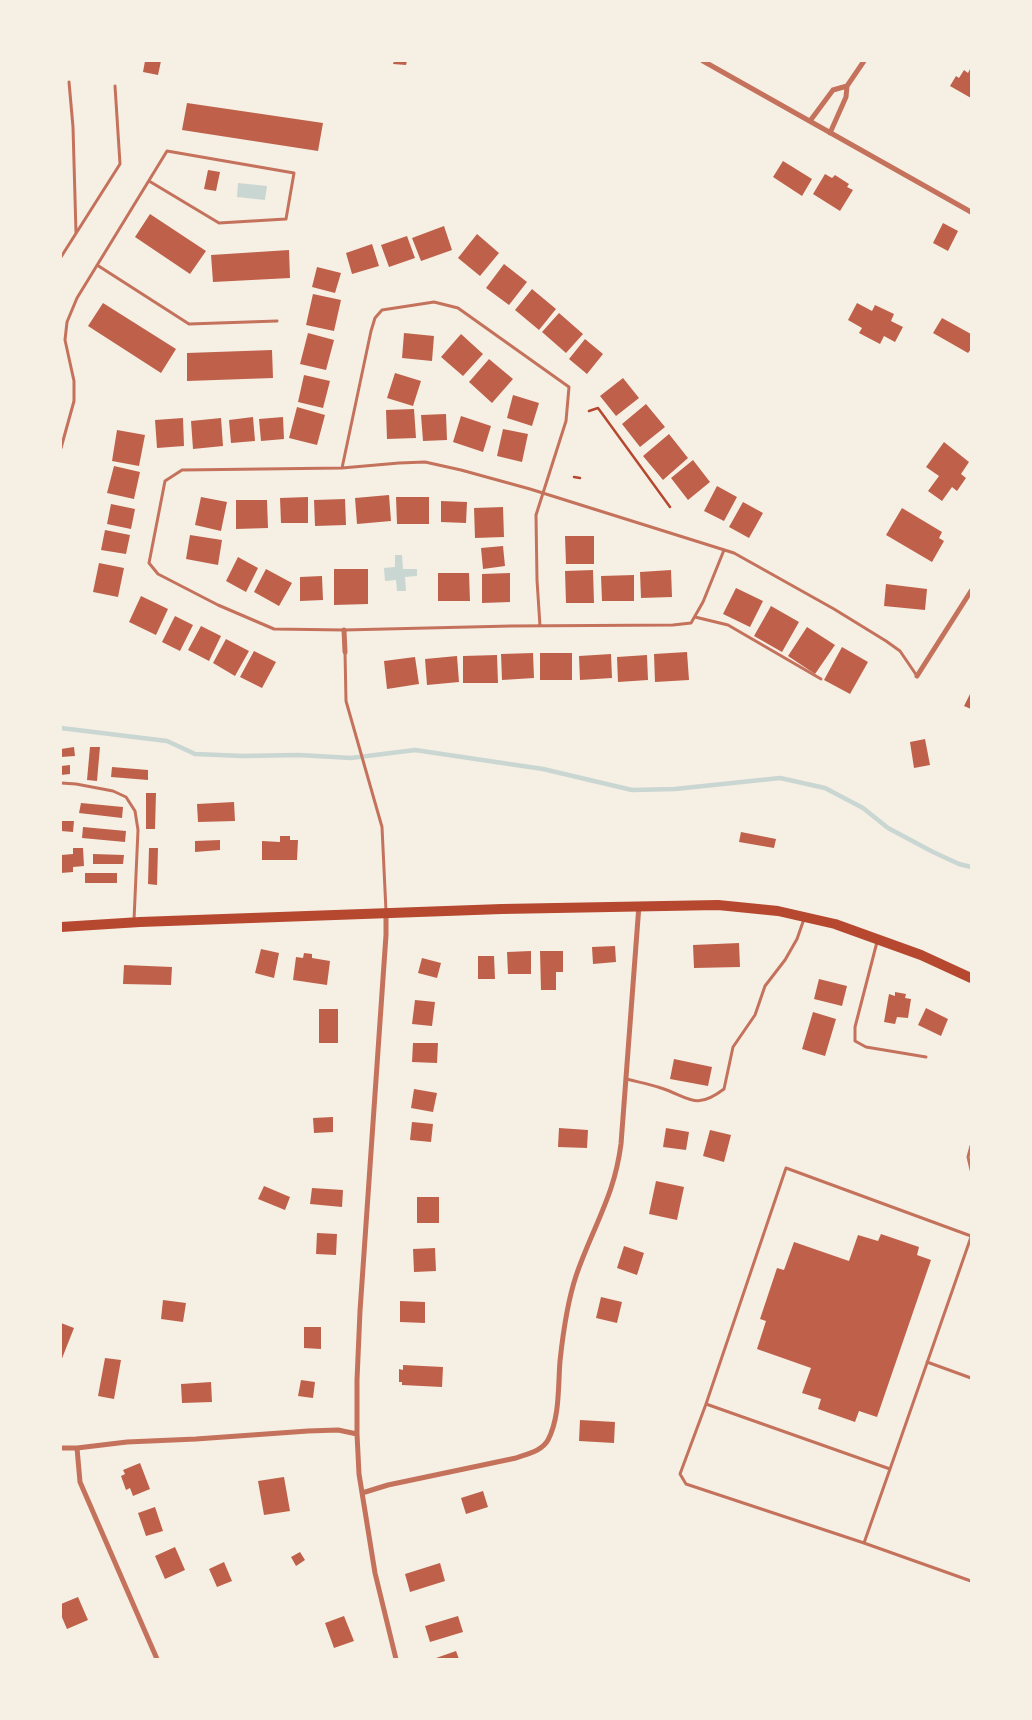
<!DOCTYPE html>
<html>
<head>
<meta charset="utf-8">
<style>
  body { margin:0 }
  #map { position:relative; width:1032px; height:1720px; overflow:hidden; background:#f6efe4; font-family:Rubik,sans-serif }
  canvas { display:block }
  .frame { position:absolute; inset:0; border:62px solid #f6efe4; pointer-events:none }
</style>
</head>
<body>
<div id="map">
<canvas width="1032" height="1720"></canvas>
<div class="frame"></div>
</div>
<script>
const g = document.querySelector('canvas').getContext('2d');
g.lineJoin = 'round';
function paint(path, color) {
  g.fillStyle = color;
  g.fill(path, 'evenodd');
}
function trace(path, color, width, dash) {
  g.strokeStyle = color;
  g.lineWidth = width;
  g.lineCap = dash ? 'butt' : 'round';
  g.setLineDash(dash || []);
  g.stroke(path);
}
const water = new Path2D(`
  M238 183 267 186 265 200 237 197Z
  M395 555H402L403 569H417V576L405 577 406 591H397L396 580 385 581 384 568 395 567Z`);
const stream = new Path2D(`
  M61 728 167 741 195 754 243 756 299 755 351 758 415 750 543 769 632 790 675 789 780 778 825 788 863 808 888 828 933 852 959 864 971 867`);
const building = new Path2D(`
  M145 61H161L158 75 143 72Z
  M394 61H407L406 65 393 64Z
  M971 67V98L950 86 956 76 959 78 964 70 968 73Z
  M187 103 323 123 318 151 182 130Z
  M783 161 812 179 802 196 773 177Z
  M208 170 220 172 216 191 204 189Z
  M825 174 832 178 835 175 849 184 847 187 853 190 840 211 813 194Z
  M150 214 206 251 190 274 135 237Z
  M943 223 958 231 948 251 933 243Z
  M444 226 452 250 421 261 412 238Z
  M477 234 499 253 480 276 458 258Z
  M407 236 415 258 389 267 381 245Z
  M372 244 379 266 352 274 346 253Z
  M289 250 290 278 213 282 211 255Z
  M504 264 527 282 509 305 486 288Z
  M317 267 341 273 335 293 312 287Z
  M532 289 556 309 539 330 515 310Z
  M313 294 341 300 334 331 306 325Z
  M103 303 176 349 161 373 88 326Z
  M857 303 872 311 875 305 894 314 891 321 903 327 895 342 884 336 880 344 859 333 862 328 848 320Z
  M559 313 583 334 566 353 542 332Z
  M942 318 971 334V349L968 353 933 333Z
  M308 333 334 340 326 370 300 364Z
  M404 333 434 336 432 361 402 358Z
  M461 334 483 354 463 376 441 357Z
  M585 339 603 354 587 374 569 359Z
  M272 350 273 378 187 381V353Z
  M489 359 513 379 492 403 469 382Z
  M395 373 421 381 413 406 387 398Z
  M304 375 330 381 323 408 298 402Z
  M623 378 639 398 616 416 600 396Z
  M513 395 539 403 532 426 507 418Z
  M646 404 665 427 640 447 622 424Z
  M297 407 325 415 317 445 289 438Z
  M414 409 416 438 387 439 386 410Z
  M446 414 447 440 423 441 421 415Z
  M461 416 491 426 483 452 453 442Z
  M253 417 255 441 231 443 229 420Z
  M283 417 284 439 261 441 259 419Z
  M183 418 184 446 157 448 155 420Z
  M221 418 223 446 193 449 191 421Z
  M503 429 528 434 522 462 497 456Z
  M117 430 145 435 139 466 112 461Z
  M669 434 688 458 663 480 643 456Z
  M944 442 969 462 961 474 966 478 957 491 952 487 942 501 928 491 939 476 926 467Z
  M693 460 710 482 688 500 671 478Z
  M114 466 140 472 134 499 107 493Z
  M717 486 737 497 724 521 704 511Z
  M389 495 391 521 357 524 355 498Z
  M201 497 227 502 221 531 195 525Z
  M308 497V523H281L280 498Z
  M396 497H429V524H397Z
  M345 499 346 525 315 526 314 500Z
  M236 500H267L268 528 236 529Z
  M441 501 467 502 466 523 441 522Z
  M743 502 763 513 749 538 729 527Z
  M111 504 135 509 131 529 107 524Z
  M503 507 504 537 475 538 474 508Z
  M902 508 942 532 939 538 944 541 932 562 886 535Z
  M105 530 130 535 126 554 101 550Z
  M190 535 222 540 218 565 186 559Z
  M565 536H594V564H566Z
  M503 546 505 566 483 569 481 548Z
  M238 557 258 568 246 592 226 581Z
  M99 563 124 568 118 597 93 592Z
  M266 569 292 583 279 606 254 592Z
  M334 569H368V604L334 605Z
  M593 570 594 603H566L565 571Z
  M671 570 672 597 641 598 640 572Z
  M438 573H469L470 601H438Z
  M510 573V602L482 603V574Z
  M634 575V601H602L601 576Z
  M322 576 323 600 300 601V577Z
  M886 584 927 589 925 610 884 606Z
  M736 588 763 601 750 627 723 614Z
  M141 596 168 609 156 635 129 622Z
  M771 606 799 622 782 652 754 636Z
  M175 616 193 625 180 651 162 642Z
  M201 626 221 636 209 661 188 650Z
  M807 627 835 645 815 674 788 656Z
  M226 639 249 651 235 676 213 663Z
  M842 647 868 662 850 694 824 680Z
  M254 651 276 662 262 688 240 677Z
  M687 652 689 680 655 682 654 654Z
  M533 653 534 678 502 680 501 654Z
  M540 653H572V680H540Z
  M611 654 612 678 580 680 579 656Z
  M497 655 498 683H463V656Z
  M647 655 648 680 618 682 617 657Z
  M457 656 459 682 427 685 425 659Z
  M415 657 419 684 387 689 384 661Z
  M971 692V709L964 706Z
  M925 739 930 765 914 768 910 742Z
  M74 747 75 756 61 757V749Z
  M90 747H100L97 781 87 780Z
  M70 765V774L61 775V766Z
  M112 767 148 770V780L111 777Z
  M146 793H156L155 829H146Z
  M234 802 235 821 198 822 197 804Z
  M81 803 123 807 122 818 79 813Z
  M61 821H74L73 832 61 831Z
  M83 827 126 831 125 842 82 838Z
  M741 832 776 839 774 848 739 842Z
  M280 836H290V840H298L297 860H262V841L280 842Z
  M220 840V850L195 852V841Z
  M73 848H83L84 866 73 867V872L61 873V855L73 854Z
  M149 848H158L157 885 148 884Z
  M93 854 124 855 123 864H93Z
  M85 873H117V883H85Z
  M739 943 740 967 694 968 693 945Z
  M615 946 616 962 593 964 592 947Z
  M261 949 279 953 274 978 255 973Z
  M531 951V974H508L507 952Z
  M540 951H563V972H556V990H541Z
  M304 953 312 954V958L330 961 327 985 293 980 296 957 303 958Z
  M478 956H494L495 979H478Z
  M422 958 441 963 437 978 418 973Z
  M124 965 172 967 171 985 123 984Z
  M819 979 847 986 842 1006 814 999Z
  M895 992 906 994 905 998 911 999 908 1018 897 1017 895 1024 884 1022 889 994 895 996Z
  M415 1000 435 1002 432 1026 412 1024Z
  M926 1008 948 1019 941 1036 918 1025Z
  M319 1009H338V1043H319Z
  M813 1012 836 1019 825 1056 802 1049Z
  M413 1043H438L437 1063 412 1062Z
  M674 1059 712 1067 708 1086 670 1079Z
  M414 1089 437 1093 433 1112 411 1108Z
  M333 1117V1132L314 1133 313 1118Z
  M412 1122 433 1124 431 1142 410 1140Z
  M559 1128 588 1130 587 1148 558 1147Z
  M666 1128 689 1132 686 1150 663 1147Z
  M710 1130 731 1135 724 1162 703 1156Z
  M656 1181 684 1187 677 1220 649 1214Z
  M264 1186 290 1197 285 1210 258 1199Z
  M312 1188 343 1190 342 1207 310 1204Z
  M417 1197H439V1223H417Z
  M317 1233 337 1234 336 1255 316 1254Z
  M881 1234 919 1247 917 1255 931 1260 877 1417 859 1411 855 1422 818 1409 821 1399 802 1393 811 1368 757 1349 766 1321 760 1319 777 1268 784 1270 794 1242 849 1261 858 1235 878 1241Z
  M624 1246 644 1253 637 1275 617 1268Z
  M435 1248 436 1271 414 1272 413 1249Z
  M601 1297 622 1302 617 1323 596 1318Z
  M163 1300 186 1303 183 1322 161 1319Z
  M400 1301 425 1302V1323L400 1322Z
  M61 1323 74 1328 61 1361Z
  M304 1327H321V1349L304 1348Z
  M105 1358 121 1360 114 1399 98 1396Z
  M403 1365 443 1367 442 1387 402 1385V1382H399V1369L403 1370Z
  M301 1380 315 1382 313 1398 298 1396Z
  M211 1382 212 1402 182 1403 181 1384Z
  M580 1420 615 1422 614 1443 579 1441Z
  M140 1463 150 1489 133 1496 130 1488 126 1490 121 1476 125 1474 123 1470Z
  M284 1477 290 1511 264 1515 258 1481Z
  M483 1491 488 1507 466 1514 461 1498Z
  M155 1507 163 1531 146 1536 138 1513Z
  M175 1547 185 1570 165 1579 155 1556Z
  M300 1552 305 1560 296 1566 291 1557Z
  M224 1562 232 1581 217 1587 209 1569Z
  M440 1563 445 1581 410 1592 405 1574Z
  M78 1597 88 1620 67 1629 61 1615V1604Z
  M344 1616 354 1641 334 1648 325 1623Z
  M458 1616 463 1632 430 1642 425 1626Z
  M456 1651 459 1659H436V1658Z`);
const path = new Path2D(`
  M589 411 598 408 670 507
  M574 477 580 478`);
const service = new Path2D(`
  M69 82 73 127 76 233
  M61 257 120 164 115 86
  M97 265 189 324 277 321
  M61 448 74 401V381L65 340 67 322 77 298 167 151 294 173 286 219 219 223 149 181
  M342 468 371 331 375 318 382 310 434 302 458 308 569 387 566 421 536 515 537 580 540 626
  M724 550 703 602 691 623 673 625 511 626 344 630 274 629 218 605 158 574 149 563 165 481 182 470 342 468 399 463 425 462 461 470 530 489 734 553 834 609 886 641 900 651 917 676
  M695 617 728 625 821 679
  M345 652 346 701 382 827 386 911
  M61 783 76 784 113 791 126 797 135 811 138 830 134 920
  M877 942 855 1027V1041L866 1047 926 1057
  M626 1079C638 1082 650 1084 661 1088 689 1097 695 1111 724 1089L733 1047 755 1015 765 986 785 960 797 939 804 919
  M971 1146 968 1157 971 1170
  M971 1236 786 1168 706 1404 890 1469 971 1237
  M927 1362 971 1378
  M706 1404 680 1474 686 1484 864 1543
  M890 1469 864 1543 971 1581`);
const minor = new Path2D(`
  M703 61 971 212
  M810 121 833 90 847 86
  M830 133 846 97 847 86 864 61
  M344 630 345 652
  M917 676 971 591
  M386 914V935L360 1311 357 1380V1434L359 1474 375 1573 396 1659
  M61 1448H77
  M362 1493 388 1485 516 1458C527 1454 542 1451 548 1440 560 1417 558 1386 560 1361 563 1333 567 1303 576 1276 586 1246 601 1218 611 1188 616 1173 619 1159 621 1144L639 905
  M157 1659 80 1482 77 1448 127 1442 196 1439 308 1431 338 1430 357 1434`);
const secondary = new Path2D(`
  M61 927 140 922 502 909 718 905 778 911 835 924 921 955 971 978`);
paint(water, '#c9d6d2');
trace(stream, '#c9d6d2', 4.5);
paint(building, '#bf614a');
trace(path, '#b5482f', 2.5);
trace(service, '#c5725c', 3);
trace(minor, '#c5725c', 5);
trace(secondary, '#b5482f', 10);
</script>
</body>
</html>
